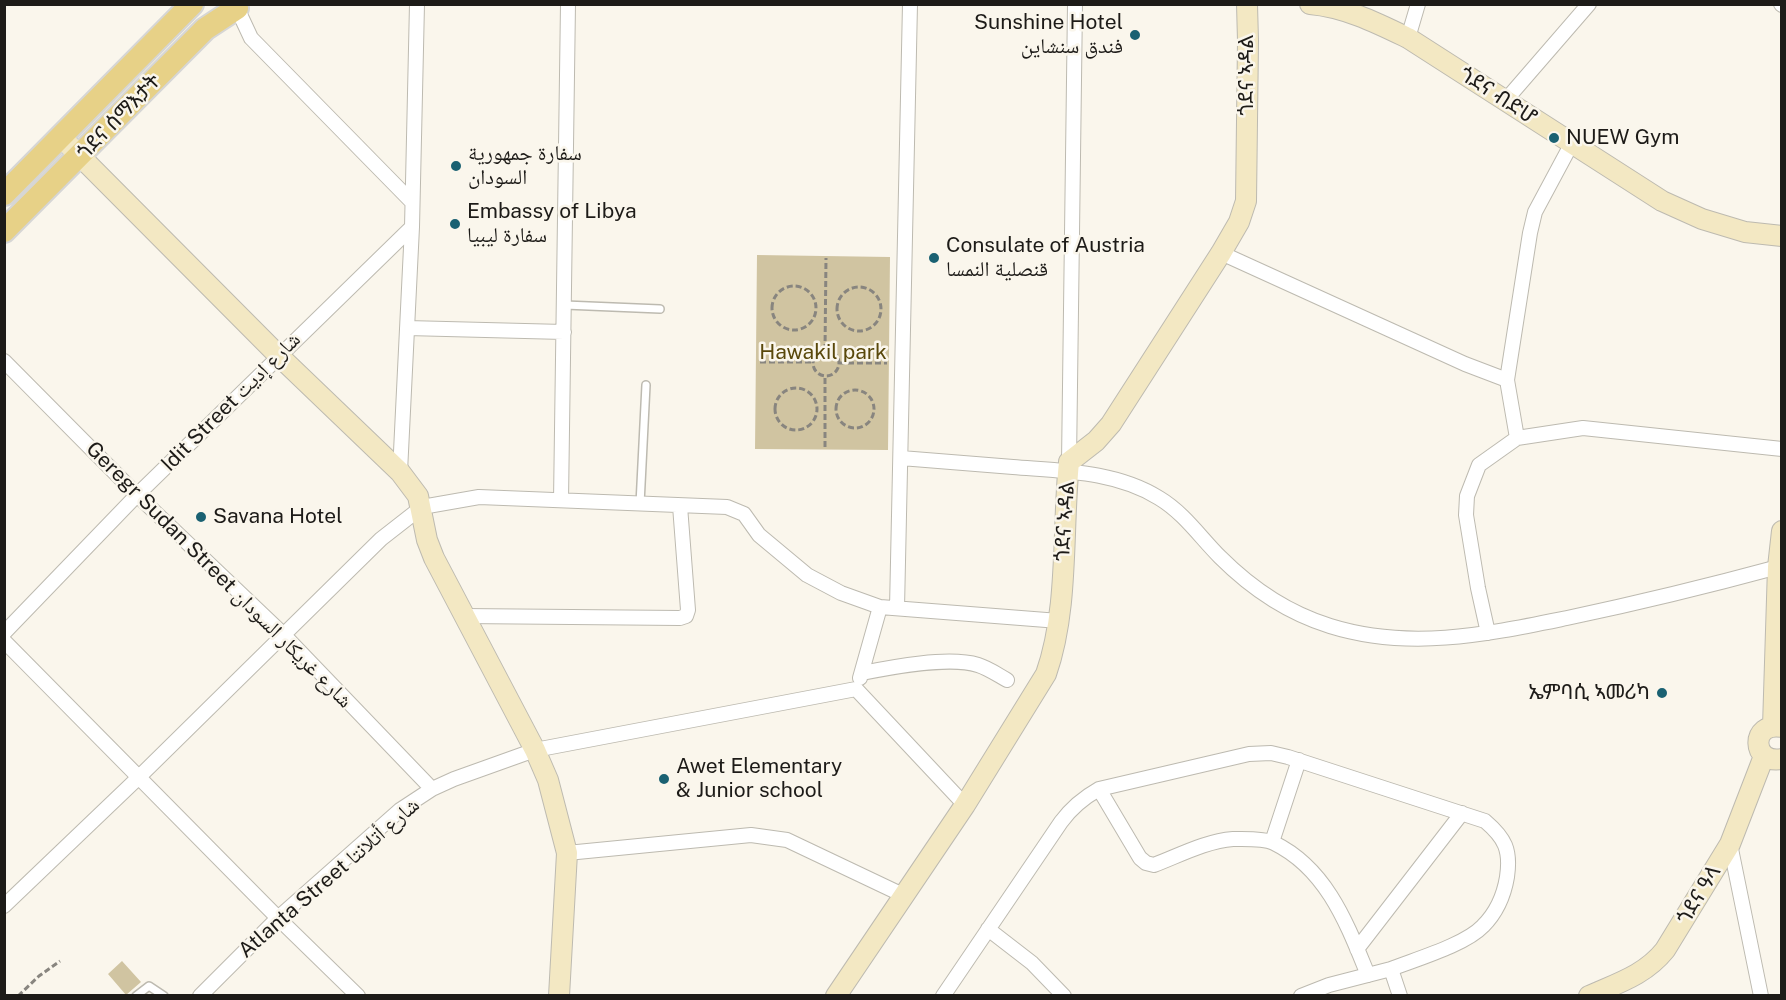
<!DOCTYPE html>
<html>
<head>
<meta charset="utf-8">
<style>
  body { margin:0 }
  #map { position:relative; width:1786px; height:1000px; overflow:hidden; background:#faf6ec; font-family:"Public Sans",sans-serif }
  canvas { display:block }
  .frame { position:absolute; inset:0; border:6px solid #1d1b18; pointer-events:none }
</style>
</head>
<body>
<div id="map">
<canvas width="1786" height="1000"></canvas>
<div class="frame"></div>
</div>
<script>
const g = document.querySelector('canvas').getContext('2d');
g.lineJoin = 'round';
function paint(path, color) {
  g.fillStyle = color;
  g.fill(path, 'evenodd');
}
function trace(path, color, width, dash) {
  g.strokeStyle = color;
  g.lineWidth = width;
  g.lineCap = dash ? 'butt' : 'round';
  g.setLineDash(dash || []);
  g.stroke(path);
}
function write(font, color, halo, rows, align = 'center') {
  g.font = font + ' "Public Sans","Noto Naskh Arabic","Noto Sans Ethiopic",sans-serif';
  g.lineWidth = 5;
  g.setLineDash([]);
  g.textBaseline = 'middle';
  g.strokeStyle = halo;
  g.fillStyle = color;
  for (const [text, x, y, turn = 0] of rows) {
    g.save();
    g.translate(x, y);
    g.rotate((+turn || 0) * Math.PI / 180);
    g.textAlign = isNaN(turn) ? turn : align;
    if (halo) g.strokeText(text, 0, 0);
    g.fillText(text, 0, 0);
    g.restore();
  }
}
const green = new Path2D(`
  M757 255 890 257 888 450 755 449Z
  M122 961 141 982 126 995 108 974Z`);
const path = new Path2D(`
  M772 308a22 22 0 1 1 44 0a22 22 0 1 1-44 0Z
  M837 309a22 22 0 1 1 44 0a22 22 0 1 1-44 0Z
  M825 350 826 258
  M813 363a13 13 0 1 1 26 0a13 13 0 1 1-26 0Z
  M760 362H813
  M839 363H887
  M775 409a21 21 0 1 1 42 0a21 21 0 1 1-42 0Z
  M836 409a19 19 0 1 1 38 0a19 19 0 1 1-38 0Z
  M825 447V376
  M18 996 39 976 60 961`);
const lane = new Path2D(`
  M565 305 660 309
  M640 504 646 385
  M136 996 149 986 164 996`);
const street = new Path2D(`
  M1781 4 1782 5
  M237 8 251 38 412 202
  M1408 38 1418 4
  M1505 101 1589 4
  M1221 253 1465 364 1507 380
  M407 328 564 332
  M4 361 137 495 284 635 432 789
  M1517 438 1507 380 1530 233 1535 212 1572 143
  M901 458C938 461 976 464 1013 467 1062 471 1116 471 1159 498 1184 513 1200 537 1220 557 1251 588 1288 613 1330 626 1410 651 1488 634 1567 618 1638 603 1708 586 1778 567
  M1069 462 1075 4
  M400 472 412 227 417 4
  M561 500 568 4
  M897 608 910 4
  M463 616 680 618 686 616 688 610 680 506
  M4 633 137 495 412 227
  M1488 633 1478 588 1466 515 1467 496 1479 465 1517 438 1583 428 1782 449
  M4 641 278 918 358 996
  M862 673C892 667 949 656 978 665 988 668 998 675 1007 680
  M860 678 880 607
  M1099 789 1140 858 1146 863 1154 865C1178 856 1206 841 1233 839 1243 839 1264 838 1274 843 1327 869 1347 924 1368 975
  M1272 842 1299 760
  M1730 844 1761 996
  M567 853 751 835 787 840 905 896
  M4 906 139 777 381 539 422 507 479 497 727 507 744 514 759 535 807 575 841 593 880 607 1059 621
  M988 929 1032 963 1064 996
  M1357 949 1462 813
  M200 996 278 918 400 810 432 789 454 779 535 750 856 689 965 805
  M943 996 1061 822C1072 807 1083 798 1099 789L1249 754 1271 753 1288 757 1485 821C1505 838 1511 850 1507 877 1504 895 1496 913 1483 926 1465 945 1416 959 1391 969
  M1301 996 1329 985 1391 969 1400 996`);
const secondary = new Path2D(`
  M1310 4C1345 7 1377 23 1408 38L1662 201 1702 219 1745 232 1782 236
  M61 137 278 355 400 472 418 496 427 540 434 558 535 750 548 780 567 853 559 996
  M1773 726 1778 567 1782 531
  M1782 727C1750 721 1751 765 1782 759
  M836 996 965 805 1046 674C1069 609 1062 530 1069 462L1096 441 1111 424 1221 253 1239 222 1246 201 1248 41 1247 4
  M1589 996C1618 983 1645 975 1665 950L1730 844 1764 756`);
const primary = new Path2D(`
  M4 194 192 4
  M4 231 205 29 237 8`);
const markers = [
  [1135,35,6,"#1a6172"],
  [1554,138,6,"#1a6172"],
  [456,166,6,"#1a6172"],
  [455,224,6,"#1a6172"],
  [934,258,6,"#1a6172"],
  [201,517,6,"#1a6172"],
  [1662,693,6,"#1a6172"],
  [664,779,6,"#1a6172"]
];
const poiNames = [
  ["Sunshine Hotel",1123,23,"right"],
  ["فندق سنشاين",1123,47,"right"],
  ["NUEW Gym",1566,138],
  ["سفارة جمهورية",468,154],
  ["السودان",468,178],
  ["Embassy of Libya",467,212],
  ["سفارة ليبيا",467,236],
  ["Consulate of Austria",946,246],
  ["قنصلية النمسا",946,270],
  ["Savana Hotel",213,517],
  ["ኤምባሲ ኣመሪካ",1650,693,"right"],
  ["Awet Elementary",676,767],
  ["& Junior school",676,791]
];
const streetNames = [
  ["ጎደና ኣዳል",1247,75,-90],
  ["ጎደና ብድሆ",1498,96,33],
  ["ጎደና ሰማእታት",119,117,-46],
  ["Idit Street شارع إديت",231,402,-45],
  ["ጎደና ኣዳል",1065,521,-86],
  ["Geregr Sudan Street شارع غريكار السودان",219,575,45],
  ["Atlanta Street شارع أتلانتا",329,878,-41],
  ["ጎደና ዓላ",1699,895,-59]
];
const parkNames = [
  ["Hawakil park",823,353]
];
paint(green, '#d0c4a1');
trace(lane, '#bdbab0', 10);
trace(street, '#bdbab0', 16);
trace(secondary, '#bdbab0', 22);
trace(primary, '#d6d6d5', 26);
trace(path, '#88857f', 3, [6, 3]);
trace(lane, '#fff', 7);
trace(street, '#fff', 14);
trace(secondary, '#f3e8c3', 20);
trace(primary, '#e7d187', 22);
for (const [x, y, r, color] of markers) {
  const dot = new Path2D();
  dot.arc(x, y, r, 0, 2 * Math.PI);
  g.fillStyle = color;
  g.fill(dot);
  trace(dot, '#faf6ec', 2);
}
write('21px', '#1d1b18', '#faf6ec', poiNames, 'left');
write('21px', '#1d1b18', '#faf6ec', streetNames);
write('21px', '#59480b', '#faf6ec', parkNames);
</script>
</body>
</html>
